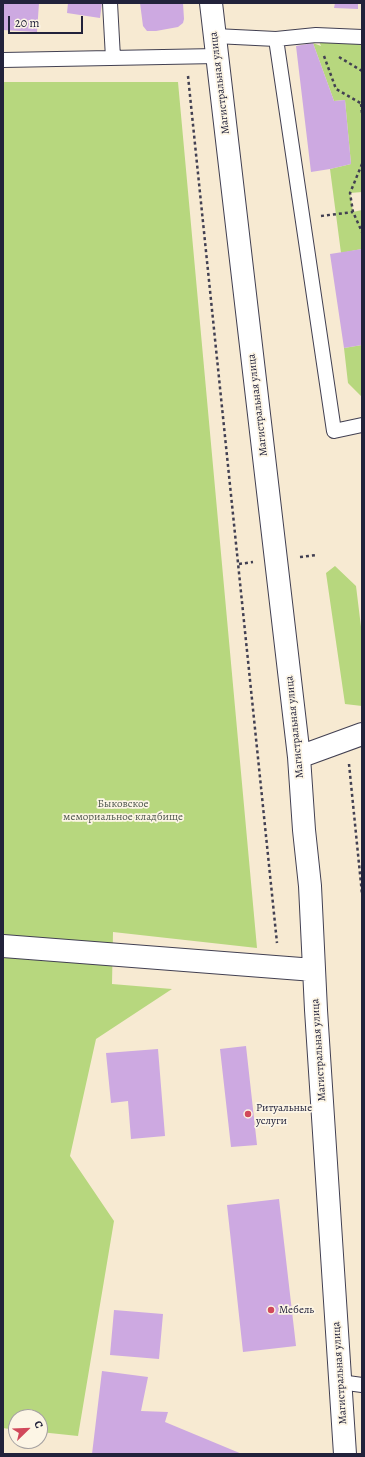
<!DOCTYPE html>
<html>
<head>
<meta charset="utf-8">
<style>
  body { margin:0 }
  #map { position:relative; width:365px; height:1457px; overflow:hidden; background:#f7ead2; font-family:Alegreya,serif }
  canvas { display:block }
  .frame { position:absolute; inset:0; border:4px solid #22223b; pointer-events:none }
  .north { position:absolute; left:8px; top:1409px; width:40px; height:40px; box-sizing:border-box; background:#fcf5e5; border:1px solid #a5a1a1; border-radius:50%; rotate:67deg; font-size:11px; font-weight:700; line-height:16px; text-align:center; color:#22223b }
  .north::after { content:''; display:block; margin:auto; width:14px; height:18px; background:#d1495b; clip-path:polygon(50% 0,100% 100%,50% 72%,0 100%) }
  .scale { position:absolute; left:8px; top:16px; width:75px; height:18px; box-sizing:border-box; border:2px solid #22223b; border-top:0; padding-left:5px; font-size:12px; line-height:14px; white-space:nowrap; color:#22223b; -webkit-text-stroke:3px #fcf5e5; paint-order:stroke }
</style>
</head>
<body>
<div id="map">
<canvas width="365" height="1457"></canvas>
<div class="frame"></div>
<div class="north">С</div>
<div class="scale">20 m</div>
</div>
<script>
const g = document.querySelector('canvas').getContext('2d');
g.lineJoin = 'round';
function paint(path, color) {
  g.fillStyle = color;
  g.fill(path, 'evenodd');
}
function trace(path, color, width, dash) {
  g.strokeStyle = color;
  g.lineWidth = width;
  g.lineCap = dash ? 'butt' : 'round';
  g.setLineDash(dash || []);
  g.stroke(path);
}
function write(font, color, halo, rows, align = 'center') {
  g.font = font + ' Alegreya,serif';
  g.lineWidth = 3.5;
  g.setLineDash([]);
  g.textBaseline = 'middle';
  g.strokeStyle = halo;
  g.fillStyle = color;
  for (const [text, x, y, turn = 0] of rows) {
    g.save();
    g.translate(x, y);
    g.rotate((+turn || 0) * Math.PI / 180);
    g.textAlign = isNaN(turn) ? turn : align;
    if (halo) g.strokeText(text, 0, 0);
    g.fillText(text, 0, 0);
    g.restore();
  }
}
const green = new Path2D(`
  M316 35 362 37V104L361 105 362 113V192L350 193 353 212 362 210V249L341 253 330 169 351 164 345 100 334 101 313 43 321 46Z
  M3 82H178L257 948 113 932 112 984 172 989 96 1039 70 1156 114 1221 78 1436 40 1432V1417H16V1430L3 1428Z
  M362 345V397L348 383 344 348Z
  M335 566 356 586 362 635V706L345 704 326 573Z`);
const building = new Path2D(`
  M3 3H39L37 32 3 30Z
  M68 3H102L100 18 67 13Z
  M140 3H183L184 19 183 23 178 27 156 31H147L143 26Z
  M335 3H358V9L334 8Z
  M313 43 334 101 345 100 351 164 330 169 311 172 296 46Z
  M362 249V345L344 348 330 254Z
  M246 1046 257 1145 231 1147 220 1049Z
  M158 1049 165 1136 131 1139 128 1101 111 1103 106 1053Z
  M279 1199 296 1346 243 1352 227 1205Z
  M114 1310 163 1314 159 1359 110 1355Z
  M102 1371 148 1377 141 1411 168 1412 165 1422 242 1454H92Z`);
const path = new Path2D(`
  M324 56 336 89 362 104
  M339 57 362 71
  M188 76 277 943
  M361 104 362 113
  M362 164 350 193 353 212 362 232
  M321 216 353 212
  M300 557 317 555
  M239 564 253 562
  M349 764 362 894`);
const lane = new Path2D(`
  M110 3 113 58
  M215 36 276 39 334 431 362 425
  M276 39 316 35 362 37
  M3 60 217 56
  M340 1382 362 1385`);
const street = new Path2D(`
  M211 3 299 757 304 830 310 886 316 1010 345 1454
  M299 757 362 734
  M3 946 314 970`);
const markers = [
  [248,1114,4,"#d1495b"],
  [271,1310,4,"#d1495b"]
];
const streetNames = [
  ["Магистральная улица",220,83,-97],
  ["Магистральная улица",258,405,-97],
  ["Магистральная улица",295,727,-96],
  ["Магистральная улица",319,1050,-94],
  ["Магистральная улица",340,1373,-94]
];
const parkNames = [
  ["Быковское",123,804],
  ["мемориальное кладбище",123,817]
];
const poiNames = [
  ["Ритуальные",256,1108],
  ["услуги",256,1121],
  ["Мебель",279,1310]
];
paint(green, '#b7d77e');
paint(building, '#cda9e1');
trace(lane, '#424052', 16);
trace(street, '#424052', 24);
trace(path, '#424052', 2.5, [3, 3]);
trace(lane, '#fff', 14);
trace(street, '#fff', 22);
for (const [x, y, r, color] of markers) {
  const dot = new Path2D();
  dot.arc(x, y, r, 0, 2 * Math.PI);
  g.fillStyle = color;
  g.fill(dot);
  trace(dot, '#fcf5e5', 1.5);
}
write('11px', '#22223b', '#fcf5e5', streetNames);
write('11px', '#4f584f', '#fcf5e5', parkNames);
write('11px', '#22223b', '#fcf5e5', poiNames, 'left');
</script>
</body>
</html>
